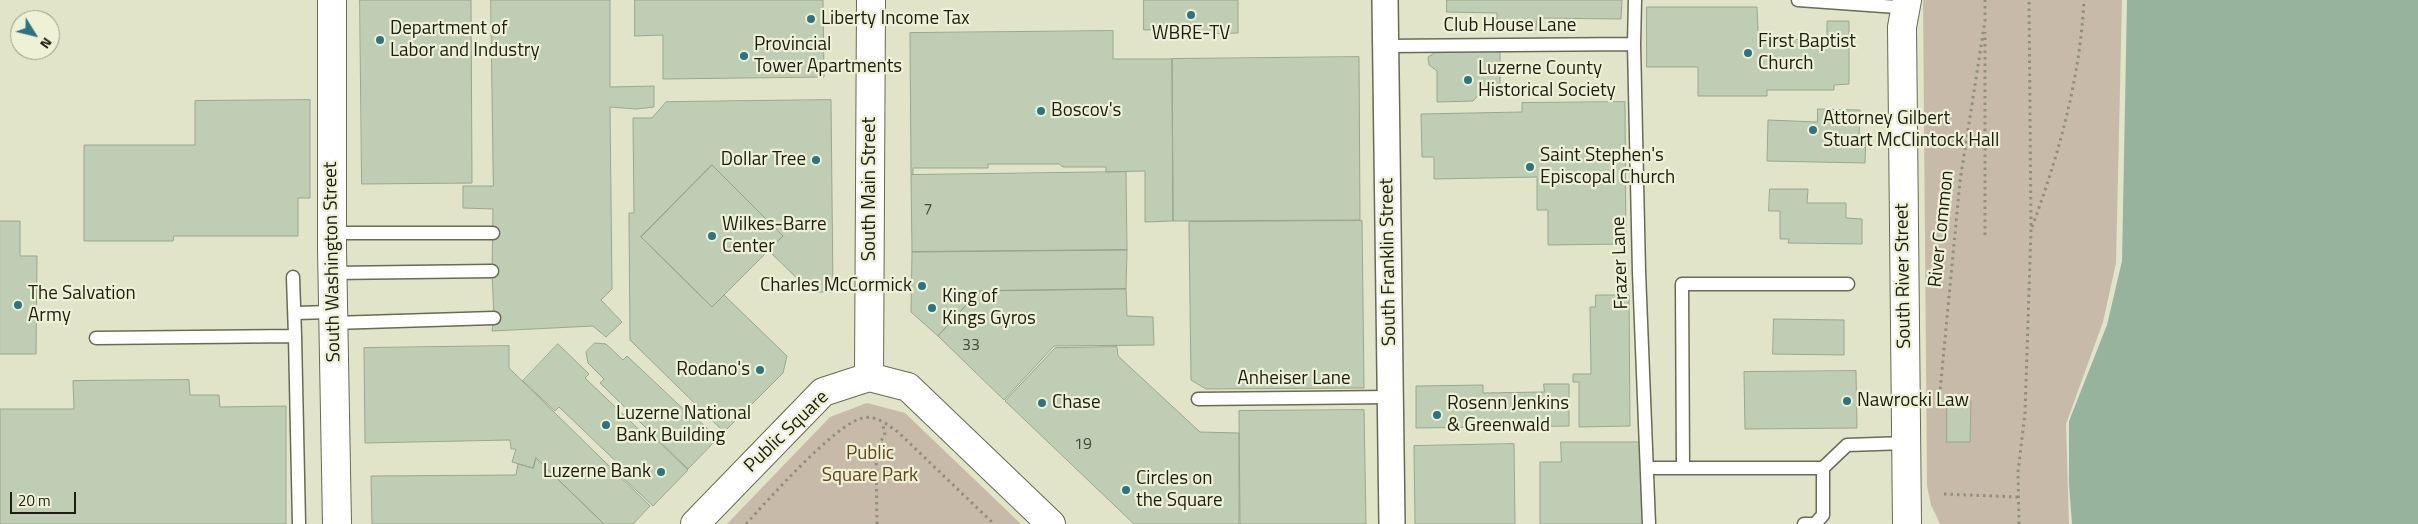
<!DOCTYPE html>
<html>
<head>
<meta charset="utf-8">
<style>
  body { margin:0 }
  #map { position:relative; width:2418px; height:524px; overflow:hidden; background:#e1e4c8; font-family:"Titillium Web",sans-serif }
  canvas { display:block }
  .north { position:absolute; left:10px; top:10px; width:50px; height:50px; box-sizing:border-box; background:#eef1d5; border:1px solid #9a9c87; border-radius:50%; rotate:126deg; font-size:14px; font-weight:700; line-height:20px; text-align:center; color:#1c1d13 }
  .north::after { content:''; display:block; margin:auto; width:18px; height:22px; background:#2d7480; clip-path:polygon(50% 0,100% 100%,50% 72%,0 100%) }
  .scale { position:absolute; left:10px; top:492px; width:66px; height:22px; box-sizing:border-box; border:2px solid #1c1d13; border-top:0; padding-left:6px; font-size:15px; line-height:18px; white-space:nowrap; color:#1c1d13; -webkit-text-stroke:4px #eef1d5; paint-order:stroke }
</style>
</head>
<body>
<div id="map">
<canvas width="2418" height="524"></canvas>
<div class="north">N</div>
<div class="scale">20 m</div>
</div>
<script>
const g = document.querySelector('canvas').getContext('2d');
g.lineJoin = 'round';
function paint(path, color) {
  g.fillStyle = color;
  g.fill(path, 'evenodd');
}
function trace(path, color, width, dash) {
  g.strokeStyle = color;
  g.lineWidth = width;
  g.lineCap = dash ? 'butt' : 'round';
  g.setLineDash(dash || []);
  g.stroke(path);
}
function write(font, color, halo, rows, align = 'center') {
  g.font = font + ' "Titillium Web",sans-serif';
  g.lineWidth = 4.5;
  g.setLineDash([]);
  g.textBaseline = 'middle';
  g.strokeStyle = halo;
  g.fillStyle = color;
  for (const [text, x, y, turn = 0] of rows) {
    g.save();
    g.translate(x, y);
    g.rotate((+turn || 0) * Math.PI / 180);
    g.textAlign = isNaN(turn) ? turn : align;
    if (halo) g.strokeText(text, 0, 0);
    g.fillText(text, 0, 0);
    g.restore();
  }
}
const green = new Path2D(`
  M1923 0H2122L2116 263 2103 322 2066 424 2069 524H1940L1931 505 1927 486Z
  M867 403 905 413 1021 524H727L830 417Z`);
const water = new Path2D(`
  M2127 0H2418V524H2072L2069 485V421L2107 325 2122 261Z`);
const building = new Path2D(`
  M360 0H471L472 183 362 184Z
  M491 0H610V87L654 86V107L636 109 610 107 612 289 601 300 622 322 606 337 593 326 492 331 494 318 492 271 493 209 463 208V186H493Z
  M635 0H823L824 77 663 79V35L635 36Z
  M1144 0H1238V33L1199 34V29L1144 30Z
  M1447 0H1622L1621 19 1537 18 1536 30 1497 29V13L1447 12Z
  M1647 7H1757L1758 31 1767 39 1827 40V21H1849V84L1834 85V90H1767V96H1698V67H1647Z
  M1113 31V59H1172L1173 221 1145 222V171L1106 172V167H1063L1059 164H988V168H913V174H911L910 33Z
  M1500 51V88L1480 89V93L1473 101 1437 102V71L1429 65 1428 57 1436 52Z
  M1359 57 1360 220 1173 221 1172 59Z
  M310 100V198H298V236H174L173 241H84V145H195V101Z
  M831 100 833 292H811L768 250 783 236 712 165 641 237 712 307 724 295 787 356 783 373 724 432 630 340 629 213H634L633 118H652L666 102Z
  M1625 102 1626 244 1548 245V210H1537V177L1434 179V157H1422L1421 114 1522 112V103Z
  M1818 109 1860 110 1859 138H1866L1865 163 1767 161 1768 120 1817 122Z
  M712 165 783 236 712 307 641 237Z
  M1126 172 1127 250 912 252 911 175Z
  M1770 189H1808L1807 203H1846V218L1862 219V244L1788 243 1789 239H1780V211H1769Z
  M0 221H20V256H37L36 354H0Z
  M1362 221 1364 388 1206 389 1191 380 1189 222Z
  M1127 250 1126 289 979 291 938 336 911 312 912 252Z
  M1126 289 1127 316 1153 317 1154 345 1054 346 1004 400 938 336 979 291Z
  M1596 295H1629L1630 426 1579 427V382H1573V374H1591L1590 307H1595Z
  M1774 319 1844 320V355L1773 354Z
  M595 343 606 344 623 360 627 356 695 420 696 418 718 438 688 469 600 383 604 379 588 363 586 352Z
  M558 344 589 374 585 378 652 442 655 438 688 470 653 506 620 475 625 470 559 407 555 411 523 381Z
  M509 346V368L650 506 633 524H604L536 458 533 468 512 462 516 449H511L510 440 365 443 364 348Z
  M1117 347 1118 356 1200 432 1239 433V524H1134L1005 401 1055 348Z
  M1856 371 1857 428 1745 429 1744 372Z
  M189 380 190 395H219L220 407 286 406V524H0V409H74L73 381Z
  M1544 384H1569V426L1416 428V386L1483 385V393L1544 392Z
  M1947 401H1971L1970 442H1947Z
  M1364 410 1366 524H1240L1239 411Z
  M1561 442H1643V524H1540V462H1561Z
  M1514 444 1515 524H1415L1414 446Z
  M536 458 604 524H372L371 476 516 475 518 464 533 468Z`);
const path = new Path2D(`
  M2032 227C2059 154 2080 79 2084 0
  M1985 235V32
  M1939 402 1960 181 1985 21V0
  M1944 494 2018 497
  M746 524C767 501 836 423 863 418 870 416 879 419 885 423
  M877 524 876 452 885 433 883 426 885 423 898 432 994 524
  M2019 524 2018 472 2025 413 2031 230 2029 0`);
const lane = new Path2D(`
  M1635 0 1634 44 1639 272 1649 524
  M1798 0 1897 7
  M1386 46 1634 44
  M332 233H493
  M333 273 492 271
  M295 313 333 312
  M333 323 494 318
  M295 336 299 524
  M96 338 295 336 293 277
  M1198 399 1391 397
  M1647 468H1823L1847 445 1906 443
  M1683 468 1682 284H1848
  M1804 524H1815L1823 515V468`);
const street = new Path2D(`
  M1385 0 1392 524`);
const secondary = new Path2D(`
  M332 0V248L337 524
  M869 377 871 0
  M695 524 823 392 869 377 908 387 1051 524`);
const primary = new Path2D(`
  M1907 0 1902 27 1907 524`);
const markers = [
  [1191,15,5,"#2d7480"],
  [811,19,5,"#2d7480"],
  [380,40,5,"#2d7480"],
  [1748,53,5,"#2d7480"],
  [744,56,5,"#2d7480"],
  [1468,80,5,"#2d7480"],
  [1041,111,5,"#2d7480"],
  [1813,130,5,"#2d7480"],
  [816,160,5,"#2d7480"],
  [1530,167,5,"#2d7480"],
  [712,236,5,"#2d7480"],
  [922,286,5,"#2d7480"],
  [18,305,5,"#2d7480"],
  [932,308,5,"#2d7480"],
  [760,370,5,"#2d7480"],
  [1847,401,5,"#2d7480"],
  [1042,403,5,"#2d7480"],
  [1437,415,5,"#2d7480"],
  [606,425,5,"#2d7480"],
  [661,472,5,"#2d7480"],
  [1126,490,5,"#2d7480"]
];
const numberNames = [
  ["7",928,210],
  ["33",971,346],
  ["19",1083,445]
];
const poiNames = [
  ["Liberty Income Tax",821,19],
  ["Department of",390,29],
  ["Labor and Industry",390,51],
  ["WBRE-TV",1191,34,"center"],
  ["First Baptist",1758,42],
  ["Church",1758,64],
  ["Provincial",754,45],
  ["Tower Apartments",754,67],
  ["Luzerne County",1478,69],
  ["Historical Society",1478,91],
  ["Boscov's",1051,111],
  ["Attorney Gilbert",1823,119],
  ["Stuart McClintock Hall",1823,141],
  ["Saint Stephen's",1540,156],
  ["Episcopal Church",1540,178],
  ["Dollar Tree",806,160,"right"],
  ["Wilkes-Barre",722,225],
  ["Center",722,247],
  ["Charles McCormick",912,286,"right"],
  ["The Salvation",28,294],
  ["Army",28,316],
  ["King of",942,297],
  ["Kings Gyros",942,319],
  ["Rodano's",750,370,"right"],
  ["Nawrocki Law",1857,401],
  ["Chase",1052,403],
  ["Rosenn Jenkins",1447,404],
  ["& Greenwald",1447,426],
  ["Luzerne National",616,414],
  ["Bank Building",616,436],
  ["Luzerne Bank",651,472,"right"],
  ["Circles on",1136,479],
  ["the Square",1136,501]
];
const streetNames = [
  ["Club House Lane",1510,26],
  ["South Main Street",870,189,-90],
  ["River Common",1942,229,-84],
  ["South Washington Street",333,262,-91],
  ["South Franklin Street",1389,262,-91],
  ["Frazer Lane",1621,263,-92],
  ["South River Street",1904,276,-91],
  ["Anheiser Lane",1294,379],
  ["Public Square",787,432,-44]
];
const parkNames = [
  ["Public",870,454],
  ["Square Park",870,476]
];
paint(green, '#c8baa9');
paint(water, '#98b39d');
paint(building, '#c0cdb5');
trace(building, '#99a68f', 1);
trace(lane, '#696b53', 15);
trace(street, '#696b53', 28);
trace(secondary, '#696b53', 30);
trace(primary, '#696b53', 30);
trace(path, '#8e907c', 3, [2.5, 4]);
trace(lane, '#fff', 12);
trace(street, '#fff', 25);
trace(secondary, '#fff', 28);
trace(primary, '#fff', 28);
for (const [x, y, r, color] of markers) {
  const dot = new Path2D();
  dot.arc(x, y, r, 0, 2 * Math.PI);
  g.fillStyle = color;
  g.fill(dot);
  trace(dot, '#eef1d5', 2);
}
write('16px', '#45493c', null, numberNames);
write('19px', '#1c1d13', '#eef1d5', poiNames, 'left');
write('19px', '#1c1d13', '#eef1d5', streetNames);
write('19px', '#634419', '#eef1d5', parkNames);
</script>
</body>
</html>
